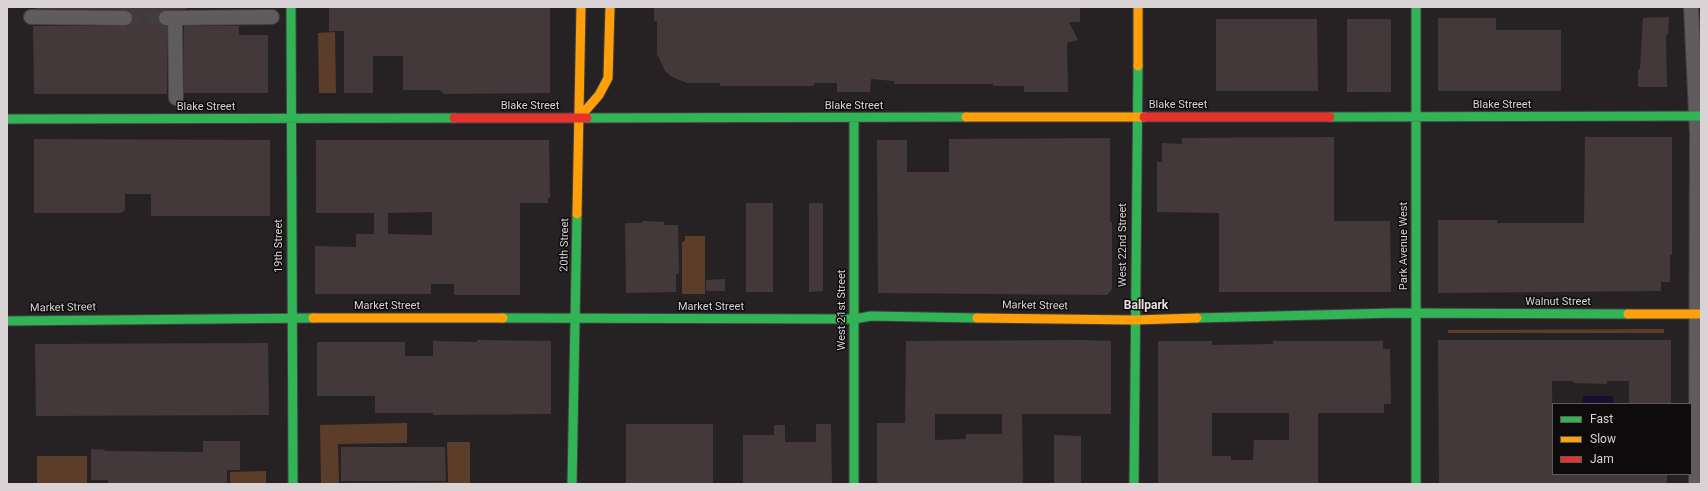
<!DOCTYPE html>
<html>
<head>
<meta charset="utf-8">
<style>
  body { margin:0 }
  #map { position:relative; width:1708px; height:491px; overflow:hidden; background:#262224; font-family:Roboto,sans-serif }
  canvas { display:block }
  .frame { position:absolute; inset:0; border:8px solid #d9d3d5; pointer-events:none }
  .legend { position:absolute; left:1552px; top:403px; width:140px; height:72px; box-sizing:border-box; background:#0e0b0c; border:1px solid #5f5b5c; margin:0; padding:5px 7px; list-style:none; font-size:12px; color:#d9d3d5 }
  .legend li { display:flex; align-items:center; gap:8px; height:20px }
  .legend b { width:20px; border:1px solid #5f5b5c }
</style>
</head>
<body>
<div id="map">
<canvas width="1708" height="491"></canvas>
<div class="frame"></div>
<ul class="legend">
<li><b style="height:5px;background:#30b455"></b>Fast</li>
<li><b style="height:5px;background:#ff9f0a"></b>Slow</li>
<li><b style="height:5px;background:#e5322d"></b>Jam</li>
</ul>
</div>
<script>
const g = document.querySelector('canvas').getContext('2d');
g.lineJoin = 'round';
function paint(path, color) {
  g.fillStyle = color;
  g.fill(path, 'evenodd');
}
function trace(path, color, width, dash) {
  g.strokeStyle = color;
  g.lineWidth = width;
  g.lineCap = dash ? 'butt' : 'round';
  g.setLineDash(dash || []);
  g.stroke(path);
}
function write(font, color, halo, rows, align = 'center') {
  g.font = font + ' Roboto,sans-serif';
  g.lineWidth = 3;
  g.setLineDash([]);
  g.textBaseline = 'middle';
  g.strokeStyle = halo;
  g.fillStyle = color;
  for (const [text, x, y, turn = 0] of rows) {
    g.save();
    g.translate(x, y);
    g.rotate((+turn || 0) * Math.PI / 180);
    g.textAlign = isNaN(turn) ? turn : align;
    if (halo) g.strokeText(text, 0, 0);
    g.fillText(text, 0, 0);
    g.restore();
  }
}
const green = new Path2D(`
  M335 32 336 93H319L318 33Z
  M685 236H705V294H682V242L685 241Z
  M1664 329V333H1448V330Z
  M407 423V443L338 444 339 483 448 482 447 442H470V484H321L320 425Z
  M37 456H87V484H37Z
  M266 471V484H230V472Z`);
const water = new Path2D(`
  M1583 396H1613V404H1582Z`);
const building = new Path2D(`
  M35 7H187V9L162 11 158 18 162 25 167 26V94H34L33 26H125L132 23 133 18 130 11 125 10 35 9Z
  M329 7H550V93L444 94 440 90H403V56H373V93H344V31H329Z
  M654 7H1080V22H1069L1078 40 1067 43 1068 92H1024V86H993V84H894V81L871 79 870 92H837V83H814V86H720V83H687L672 77 665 71 657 54V21H654Z
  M1669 17 1668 35H1666L1667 87H1638V69H1640L1643 18Z
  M1438 18H1496V30H1561V91H1438Z
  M1216 19H1317L1318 91H1216Z
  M1347 19H1391V92H1347Z
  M184 26H239V35H268V93H184Z
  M1334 137V221H1390L1391 292H1219V213L1157 212V162H1162V143L1182 144V138Z
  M1585 137H1672V255H1670V282H1661V291L1438 293V220H1497V223H1584Z
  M1110 138V222H1112V289L1107 295 878 293 877 140H907V172H949V139Z
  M34 139 270 140V216H151V194H125V210L121 213H34Z
  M316 140H549L550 198H548V203H520V295H454V284H431V294H315V246L356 247V234H374V213H316ZM432 212V235L388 234V213Z
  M746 203H773V292H746Z
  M809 203H823V291L809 292Z
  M642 221 664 222V225H678L679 274H676V292L626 293 625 223H642Z
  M725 279V291H706V280Z
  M477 340 551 341V414L433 415V413H375V396H317V342H405V356H433V341L477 342Z
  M1083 340 1111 341V414H1022L1023 484H877V423H905L906 341ZM935 414H1002V434H966V439L935 440Z
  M1438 340H1671V404H1629V381H1607V384L1573 383V381H1552L1553 474H1667V484H1439Z
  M1158 341H1212V345L1273 344V341H1383V349H1390L1391 404H1384V413H1318V484H1158ZM1212 413H1289V440H1254L1253 460H1231V456H1212Z
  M268 343 269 415 36 416 35 344Z
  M626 424H713V484H626Z
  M816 424H831L832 484H743V435H774V425H785V442H816Z
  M1054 435 1081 436V484H1054Z
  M203 441H240V470H227V484H108V480H91V449L105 450V451L203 452Z
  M341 447H445L446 481H341Z`);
const streetTunnel = new Path2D(`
  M125 18H166`);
const street = new Path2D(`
  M1691 7 1697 133 1696 484
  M31 17 125 18
  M166 18 272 17
  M175 18 176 98`);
const fast = new Path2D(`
  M291 7 293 484
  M1416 7V484
  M1330 117 1701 116
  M587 118 966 117
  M854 118V484
  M7 119 454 118
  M503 318 854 319 871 316 977 318
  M1197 318 1396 313 1628 314
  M7 321 313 318
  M572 484 577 214
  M1134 484 1138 66`);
const slow = new Path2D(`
  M1138 66V7
  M966 117H1144
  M579 118 599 95 608 78 610 7
  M577 214 581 7
  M1628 314H1701
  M313 318H503
  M977 318 1135 320 1197 318`);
const jam = new Path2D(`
  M1144 117H1330
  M454 118H587`);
const streetNames = [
  ["Blake Street",1178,105],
  ["Blake Street",1502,105],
  ["Blake Street",530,106],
  ["Blake Street",854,106],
  ["Blake Street",206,107],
  ["20th Street",565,245,-89],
  ["West 22nd Street",1123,245,-90],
  ["19th Street",279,246,-90],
  ["Park Avenue West",1404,246,-90],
  ["Walnut Street",1558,302],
  ["Market Street",387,306],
  ["Market Street",1035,306,1],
  ["Market Street",711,307],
  ["Market Street",63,308,-1],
  ["West 21st Street",842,310,-90]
];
const neighbourhoodNames = [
  ["Ballpark",1146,306]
];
paint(green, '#5c3d2a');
paint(water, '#160e2f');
paint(building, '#43393a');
trace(streetTunnel, '#413d3f', 14, [14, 7]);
trace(street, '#434041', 16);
trace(fast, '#434041', 11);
trace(slow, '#434041', 11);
trace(jam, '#434041', 11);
trace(street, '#605c5e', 14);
trace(fast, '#30b455', 9);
trace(slow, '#ff9f0a', 9);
trace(jam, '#e5322d', 9);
write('11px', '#d9d3d5', '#0e0b0c', streetNames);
write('bold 12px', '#eadee3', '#0e0b0c', neighbourhoodNames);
</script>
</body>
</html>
